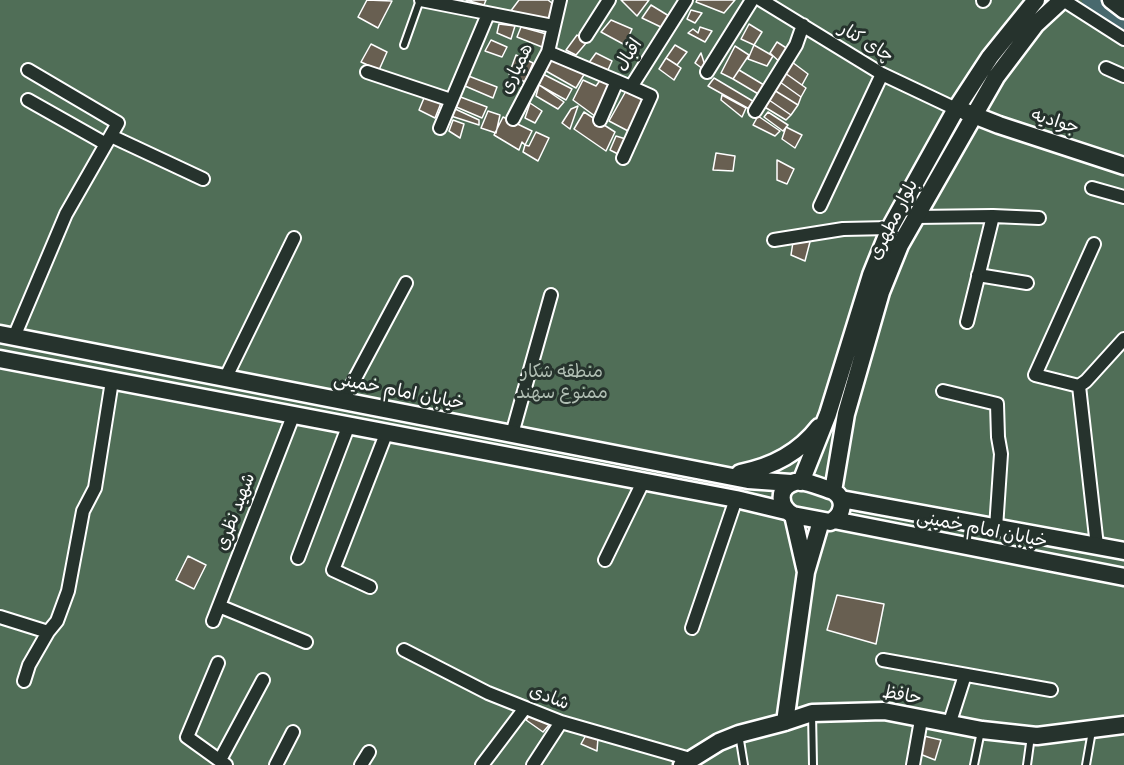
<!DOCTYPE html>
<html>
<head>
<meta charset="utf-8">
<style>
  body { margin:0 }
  canvas { display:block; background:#333c34 }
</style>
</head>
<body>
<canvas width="1124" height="765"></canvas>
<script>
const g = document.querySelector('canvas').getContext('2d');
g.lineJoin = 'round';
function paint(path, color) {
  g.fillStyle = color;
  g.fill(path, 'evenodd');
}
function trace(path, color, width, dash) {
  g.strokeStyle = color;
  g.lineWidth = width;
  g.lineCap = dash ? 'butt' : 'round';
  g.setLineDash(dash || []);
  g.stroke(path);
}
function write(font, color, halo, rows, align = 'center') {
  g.font = font + ' Itim,"Playpen Sans Arabic",sans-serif';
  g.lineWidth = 6;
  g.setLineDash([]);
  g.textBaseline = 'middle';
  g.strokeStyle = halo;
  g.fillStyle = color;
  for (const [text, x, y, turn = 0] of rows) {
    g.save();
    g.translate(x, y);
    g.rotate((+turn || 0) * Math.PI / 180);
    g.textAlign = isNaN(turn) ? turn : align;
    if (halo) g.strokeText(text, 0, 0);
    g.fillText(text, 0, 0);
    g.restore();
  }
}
const green = new Path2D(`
  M0 0H1124V765H0Z`);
const river = new Path2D(`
  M1092 0 1124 22`);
const building = new Path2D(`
  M367 0 392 1 378 28 358 17Z
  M466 0H486L484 5Z
  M519 0H548L557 7 551 21 510 12Z
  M621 0H649L637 16Z
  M697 0H735L724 13 696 2Z
  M651 5 669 16 663 28 642 18Z
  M691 10 702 13 695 23 687 19Z
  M611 20 632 29 625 45 601 32Z
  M499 24 515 26 511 39 497 33Z
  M749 24 762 32 754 45 741 39Z
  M521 27 550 35 542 47 517 37Z
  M700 27 712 31 705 42 688 33 693 29 698 33Z
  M577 35 587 42 576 55 566 50Z
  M491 40 507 47 502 57 485 51Z
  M777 42 791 51 782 64 770 53Z
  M371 44 387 52 379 70 361 62Z
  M675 45 687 52 677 65 666 58Z
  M754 45 773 56 767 66 748 59Z
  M735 46 749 55 733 79 721 73Z
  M596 53 612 61 607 72 588 64Z
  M701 53 707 72 695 63Z
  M516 55 533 63 525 82 509 74Z
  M666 58 681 68 674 80 659 69Z
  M551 59 585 73 576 88 546 71Z
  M792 62 808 74 802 85 785 73Z
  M739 70 764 85 760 95 733 79Z
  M785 73 806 88 801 97 780 82Z
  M543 74 572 89 566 100 539 85Z
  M466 75 497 87 493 98 465 86Z
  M714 78 756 103 751 110 708 86Z
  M601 79 614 87 599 119 573 100 583 80 596 86Z
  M780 82 801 97 798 105 774 90Z
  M539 85 564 102 558 109 536 96Z
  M774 90 798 105 791 115 769 100Z
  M626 91 647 99 630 132 609 121Z
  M722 95 746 108 742 117 721 100Z
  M458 96 487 107 482 118 454 106Z
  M424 98 441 103 435 118 419 110Z
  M769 100 791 115 786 120 763 106Z
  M530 103 542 111 535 123 525 118Z
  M578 106 570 129 562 123 571 109Z
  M453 108 479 120V125L451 116Z
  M488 111 500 115 496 133 481 128Z
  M584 112 615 132 606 151 574 129Z
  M768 112 788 125 783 131 764 117Z
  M758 116 780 131 775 136 753 125Z
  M503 117 532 131 525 145 522 142 519 150 494 135Z
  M453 120 464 124 460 138 449 131Z
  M786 127 802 135 795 148 782 139Z
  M536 132 549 138 538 161 523 152 525 145 529 146Z
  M616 136 629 140 622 156 610 150Z
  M716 153 735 156 733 171 713 170Z
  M777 160 794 169 787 184 777 180Z
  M811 238 805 261 791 255 793 242Z
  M188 556 206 565 194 589 176 580Z
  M837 595 884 604 876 644 827 630Z
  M531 713 550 724 543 732 526 720Z
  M586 735 598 738 597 751 581 744Z
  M924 736 941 740 935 760 920 754Z`);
const lane = new Path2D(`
  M404 45 420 0
  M812 713 813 765
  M739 734 744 765
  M974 765 981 731
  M1027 765 1031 736
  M1086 765 1092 731`);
const street = new Path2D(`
  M421 0 553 26
  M761 0 882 74 956 109
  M1063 0 1124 39
  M983 1 984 0
  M586 36 609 0
  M548 52 631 87 686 0
  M1106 68 1124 76
  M367 72 451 100
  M707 72 752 0
  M28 100 106 144
  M755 111 796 45 803 25
  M513 119 548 52 560 0
  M600 120 617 81
  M440 128 488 14
  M111 136 203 179
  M623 158 651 96 631 87
  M1092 188 1124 197
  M820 206 882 74
  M915 217 993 216 1039 218
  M774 240 843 229 890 228
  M978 275 1027 283
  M967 322 993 216
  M14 337 66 214 118 123 28 70
  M226 377 294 238
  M1079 386 1035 375 1094 244
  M943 391 997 404 998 437 1001 454 996 528
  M343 401 406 283
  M512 434 551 295
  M1097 546 1079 386 1086 381 1124 339
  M298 558 348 427
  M605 560 643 482
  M370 587 333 570 386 434
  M219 606 306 642
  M0 617 48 632
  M213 621 293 416
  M692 628 736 499
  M404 650 488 693 561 722 690 759
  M883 660 1051 690
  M218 663 187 737 226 765
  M24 681 29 665 48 632 57 621 68 591 83 511 95 488 112 381
  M949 725 965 675
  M220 760 263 680
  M276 765 293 732
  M361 765 369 752
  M482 765 525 708
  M533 765 561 722
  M913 765 921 720`);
const secondary = new Path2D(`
  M1111 0 1124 10
  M966 112 999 125 1124 166
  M0 334 748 480 791 483
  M0 359 736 499 786 511
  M740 473C772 467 799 453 819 427
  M801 482 828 414 871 275 890 228 956 109 990 57 1036 0
  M833 491 846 414 881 292 900 245 996 77 1036 24 1062 0
  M841 499 1124 551
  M793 515 830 522C843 516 847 499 833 491 822 488 805 479 795 482 776 487 779 508 793 515L806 572
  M834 520 1124 577
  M785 722 806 572 821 521
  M682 765 719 742 739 734 785 722 812 713 884 711 982 730 1037 736 1124 725`);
const streetNames = [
  ["چای کنار",866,43,31],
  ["اقبال",629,55,-56],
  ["همیاری",517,69,-64],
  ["جوادیه",1055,122,17],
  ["بلوار مطهری",894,220,-63],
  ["خیابان امام خمینی",399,392,11],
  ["شهید نظری",236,512,-69],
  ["خیابان امام خمینی",982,530,11],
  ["حافظ",902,696,10],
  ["شادی",549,698,21]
];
const parkNames = [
  ["منطقه شکار",562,372],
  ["ممنوع سهند",562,393]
];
paint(green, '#506e57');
trace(river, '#48696e', 20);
paint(building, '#685f51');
trace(building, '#fff', 1.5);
trace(lane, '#fff', 10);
trace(street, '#fff', 16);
trace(secondary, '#fff', 21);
trace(lane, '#26332d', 6);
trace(street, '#26332d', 12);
trace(secondary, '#26332d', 16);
write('18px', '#fff', '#26332d', streetNames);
write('18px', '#b0beb3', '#26332d', parkNames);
</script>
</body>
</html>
